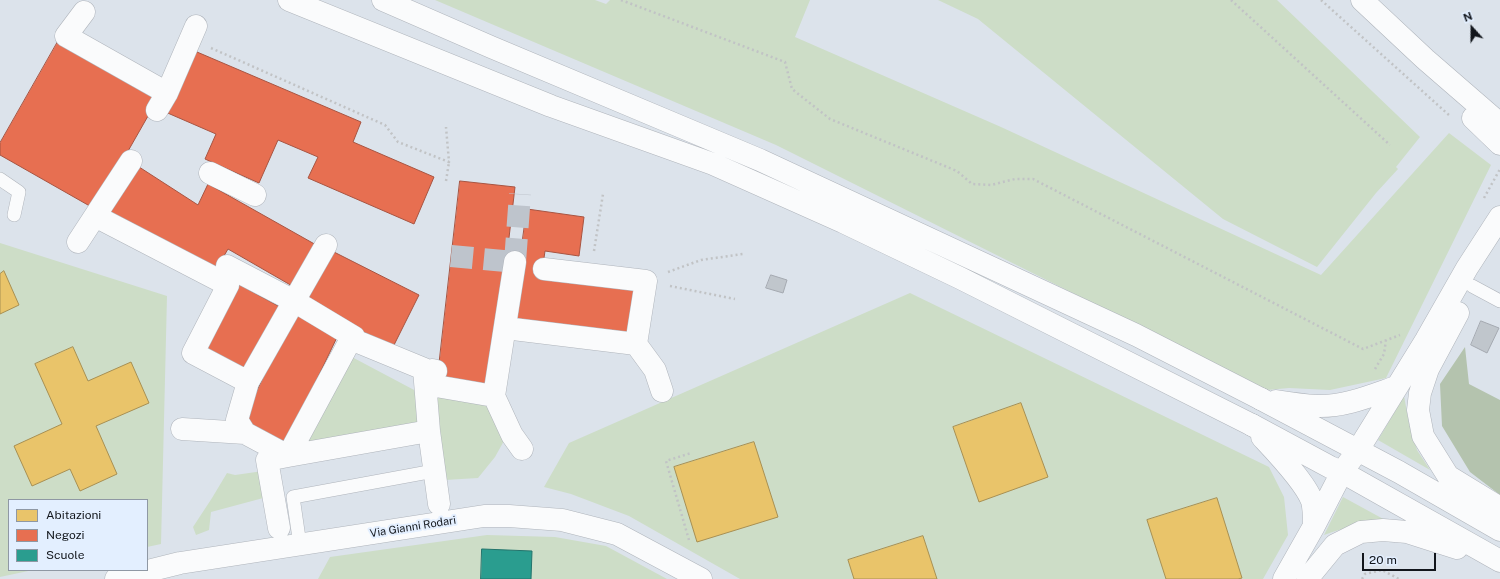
<!DOCTYPE html>
<html>
<head>
<meta charset="utf-8">
<style>
  body { margin:0 }
  #map { position:relative; width:1500px; height:579px; overflow:hidden; background:#dce3eb; font-family:"Public Sans",sans-serif }
  canvas { display:block }
  .legend { position:absolute; left:8px; top:499px; width:140px; height:72px; box-sizing:border-box; background:#e3efff; border:1px solid #8f98a4; margin:0; padding:5px 7px; list-style:none; font-size:12px; color:#12161c }
  .legend li { display:flex; align-items:center; gap:8px; height:20px }
  .legend b { width:20px; border:1px solid #8f98a4 }
  .north { position:absolute; left:1452px; top:8px; width:40px; height:40px; -webkit-text-stroke:3px #e3efff; paint-order:stroke; rotate:339deg; font-size:11px; font-weight:700; line-height:16px; text-align:center; color:#12161c }
  .north::after { content:''; display:block; margin:auto; width:14px; height:18px; background:#12161c; clip-path:polygon(50% 0,100% 100%,50% 72%,0 100%) }
  .scale { position:absolute; left:1362px; top:553px; width:74px; height:18px; box-sizing:border-box; border:2px solid #12161c; border-top:0; padding-left:5px; font-size:12px; line-height:14px; white-space:nowrap; color:#12161c; -webkit-text-stroke:3px #e3efff; paint-order:stroke }
</style>
</head>
<body>
<div id="map">
<canvas width="1500" height="579"></canvas>
<ul class="legend">
<li><b style="height:11px;background:#e9c46a"></b>Abitazioni</li>
<li><b style="height:11px;background:#e76f51"></b>Negozi</li>
<li><b style="height:11px;background:#2a9d8f"></b>Scuole</li>
</ul>
<div class="north">N</div>
<div class="scale">20 m</div>
</div>
<script>
const g = document.querySelector('canvas').getContext('2d');
g.lineJoin = 'round';
function paint(path, color) {
  g.fillStyle = color;
  g.fill(path, 'evenodd');
}
function trace(path, color, width, dash) {
  g.strokeStyle = color;
  g.lineWidth = width;
  g.lineCap = dash ? 'butt' : 'round';
  g.setLineDash(dash || []);
  g.stroke(path);
}
function write(font, color, halo, rows, align = 'center') {
  g.font = font + ' "Public Sans",sans-serif';
  g.lineWidth = 4;
  g.setLineDash([]);
  g.textBaseline = 'middle';
  g.strokeStyle = halo;
  g.fillStyle = color;
  for (const [text, x, y, turn = 0] of rows) {
    g.save();
    g.translate(x, y);
    g.rotate((+turn || 0) * Math.PI / 180);
    g.textAlign = isNaN(turn) ? turn : align;
    if (halo) g.strokeText(text, 0, 0);
    g.fillText(text, 0, 0);
    g.restore();
  }
}
const green = new Path2D(`
  M435 0H595L606 4 610 0H810L795 37 1001 127 1321 275 1449 133 1491 165 1386 378 1330 390 1289 388 1267 390 776 145Z
  M938 0H1277L1420 137 1396 167 1398 169 1376 193 1317 267 1223 219 978 19Z
  M0 243 167 296 161 544 147 547V500H9V570H33L0 577Z
  M910 293 1269 467 1284 497 1288 535 1263 579H740L629 516 571 494 544 487 569 443Z
  M350 356 416 391 421 425 301 447Z
  M433 394 486 399 505 439 495 457 478 478 445 480Z
  M1404 396 1409 423 1417 450 1430 470 1378 440Z
  M263 471 267 497 211 512 209 530 196 535 193 527 212 498 227 473 235 475Z
  M1343 497 1387 521C1365 524 1345 527 1324 535Z
  M487 535 555 537 606 546 667 579H318L330 557Z`);
const forest = new Path2D(`
  M1465 347 1469 384 1500 400V495L1470 472 1442 426 1440 384Z`);
const homes = new Path2D(`
  M4 271 19 305 0 314V274Z
  M73 347 88 381 131 362 149 403 96 426 117 474 80 491 70 469 32 486 14 446 62 424 35 364Z
  M1021 403 1048 477 979 502 953 427Z
  M754 442 778 517 697 542 674 467Z
  M1217 498 1242 578 1238 579H1166L1147 520Z
  M923 536 937 579H854L848 560Z`);
const shops = new Path2D(`
  M60 38 160 95 95 209 0 155V143Z
  M190 49 361 122 353 142 434 177 414 224 308 178 318 157 278 140 259 183 205 159 216 134 163 111Z
  M136 165 198 205 208 184 318 246 294 287 228 249 214 273 100 218Z
  M460 181 515 187 491 390 437 384Z
  M527 209 584 217 579 256 545 251 542 272 640 285 632 341 511 326Z
  M330 250 419 295 393 347 304 302Z
  M240 285 280 307 242 376 201 354Z
  M296 310 340 331 286 444 242 423Z`);
const schools = new Path2D(`
  M482 549 532 551 531 579H481Z`);
const building = new Path2D(`
  M771 275 787 280 783 293 766 288Z
  M1481 321 1499 328 1487 353 1471 345Z`);
const streetTunnel = new Path2D(`
  M451 256 515 262 520 194`);
const path = new Path2D(`
  M621 0 785 62 792 89 830 119 957 171 972 184 991 185 1015 179H1033L1363 349 1400 335
  M1231 0 1390 145
  M1321 0 1450 116
  M211 48 385 125 398 142 449 162 446 127
  M446 181 449 162
  M1484 198 1500 169
  M594 251 603 194
  M668 272 701 260 743 254
  M670 286 735 299
  M1375 369 1384 354 1386 340
  M689 540 666 461 691 453
  M1362 579 1365 574 1382 570 1399 579`);
const lane = new Path2D(`
  M0 179 19 192 14 215
  M1472 286 1500 301
  M300 545 293 497 434 471`);
const street = new Path2D(`
  M1362 0 1425 59 1500 124
  M84 12 66 36 167 93 196 26
  M157 110 167 93
  M1473 118 1500 144
  M210 173 255 195
  M95 216 131 161
  M78 242 95 216 228 285 193 353 248 382 237 420 245 433
  M326 245 294 301 354 337 351 339 424 369 429 431 439 504
  M227 266 294 301 248 382
  M505 328 636 344 646 281 544 269
  M351 339 288 456 429 431
  M636 344 655 370 662 391
  M432 370 436 371 430 385 494 396 512 435 522 449
  M494 396 515 262
  M182 429 245 433 288 456 267 460 279 528
  M116 579 180 563 484 516H509L562 520 617 534 701 579`);
const primary = new Path2D(`
  M1458 313 1428 369 1420 393 1418 410 1423 436 1448 476 1500 508
  M1261 399 1399 472 1500 530
  M1276 401C1289 403 1303 405 1317 406 1344 407 1370 396 1396 387
  M1252 425 1330 467 1342 472 1500 561
  M1262 437C1276 452 1305 482 1312 501 1314 508 1314 518 1314 526
  M1284 579 1314 526 1342 472 1358 450 1426 340 1467 268 1500 217
  M1308 579 1312 573 1335 545 1361 532 1383 530 1407 532 1457 548`);
const highway = new Path2D(`
  M289 0 551 106 713 164 843 222 960 278 1252 425
  M383 0 491 47 760 160 1136 335 1261 399`);
const streetNames = [
  ["Via Gianni Rodari",413,527,-9]
];
paint(green, '#cdddc7');
paint(forest, '#b4c3ae');
paint(homes, '#e9c46a');
trace(homes, '#a89053', 1);
paint(shops, '#e76f51');
trace(shops, '#a75441', 1);
paint(schools, '#2a9d8f');
trace(schools, '#23746c', 1);
paint(building, '#c0c6cc');
trace(building, '#a4a9b0', 1);
trace(streetTunnel, '#bec4cc', 22, [22, 11]);
trace(lane, '#afb4bb', 14);
trace(street, '#afb4bb', 23);
trace(primary, '#afb4bb', 23);
trace(highway, '#afb4bb', 23);
trace(path, '#c1c3c5', 2.5, [2, 3]);
trace(lane, '#fafbfc', 13);
trace(street, '#fafbfc', 22);
trace(primary, '#fafbfc', 22);
trace(highway, '#fafbfc', 22);
write('11px', '#12161c', '#e3efff', streetNames);
</script>
</body>
</html>
